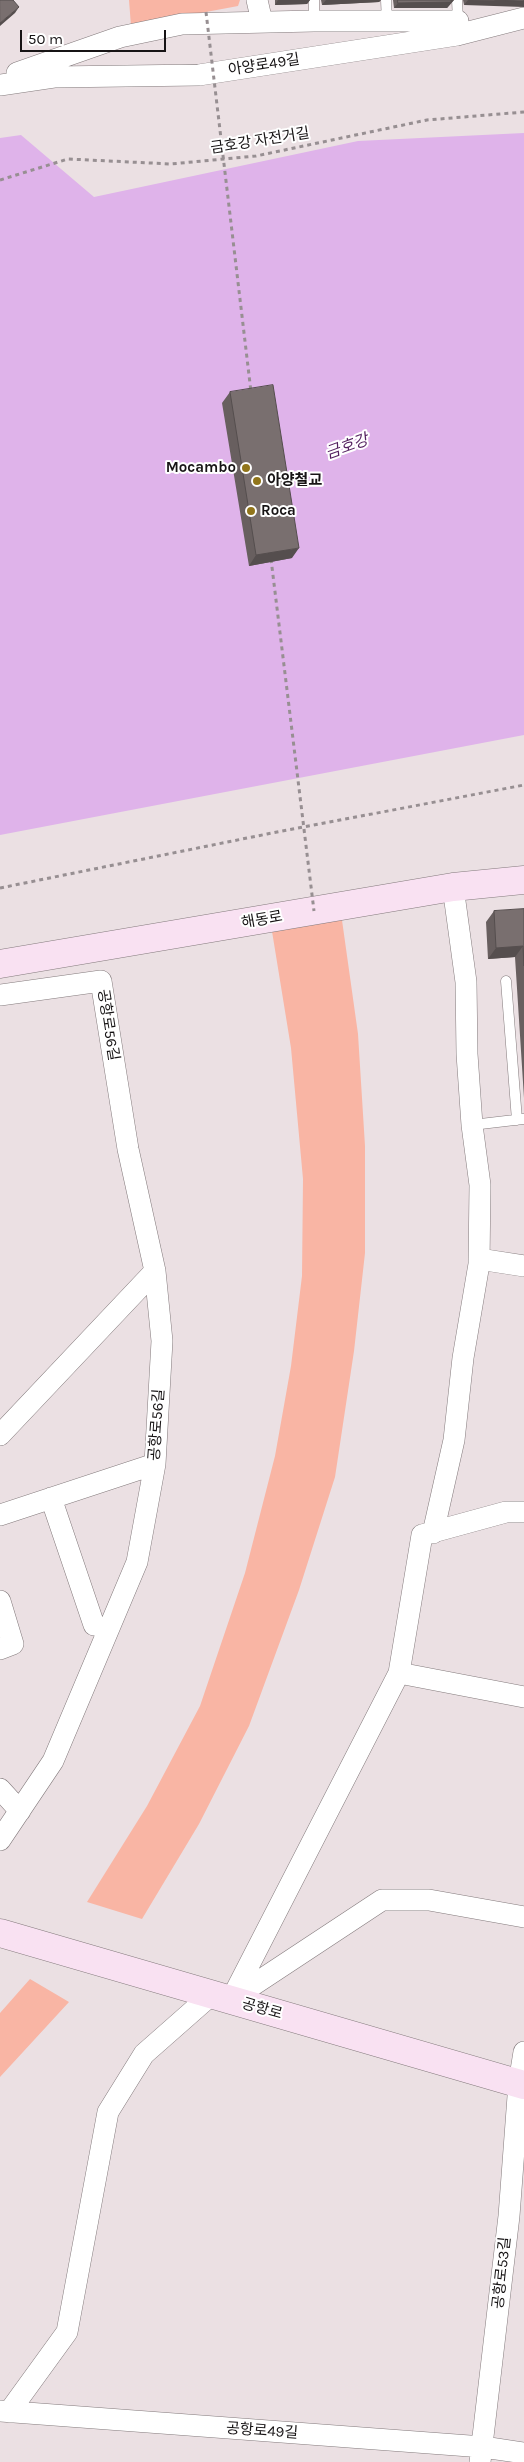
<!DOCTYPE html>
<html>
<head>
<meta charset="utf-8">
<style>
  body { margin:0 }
  #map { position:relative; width:524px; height:2462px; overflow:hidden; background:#ebe0e3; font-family:Karla,sans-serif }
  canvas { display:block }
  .scale { position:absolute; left:20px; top:30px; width:146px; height:22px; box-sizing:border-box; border:2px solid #171415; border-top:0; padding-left:6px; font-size:15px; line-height:18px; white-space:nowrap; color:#171415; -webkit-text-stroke:4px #fff; paint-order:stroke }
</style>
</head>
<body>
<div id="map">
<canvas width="524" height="2462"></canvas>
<div class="scale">50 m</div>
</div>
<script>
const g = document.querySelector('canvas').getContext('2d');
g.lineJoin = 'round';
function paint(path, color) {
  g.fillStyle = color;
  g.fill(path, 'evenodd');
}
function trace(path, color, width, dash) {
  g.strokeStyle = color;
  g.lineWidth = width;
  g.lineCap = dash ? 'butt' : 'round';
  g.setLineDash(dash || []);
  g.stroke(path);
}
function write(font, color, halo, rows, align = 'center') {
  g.font = font + ' Karla,"Noto Sans KR",sans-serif';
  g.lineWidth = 4;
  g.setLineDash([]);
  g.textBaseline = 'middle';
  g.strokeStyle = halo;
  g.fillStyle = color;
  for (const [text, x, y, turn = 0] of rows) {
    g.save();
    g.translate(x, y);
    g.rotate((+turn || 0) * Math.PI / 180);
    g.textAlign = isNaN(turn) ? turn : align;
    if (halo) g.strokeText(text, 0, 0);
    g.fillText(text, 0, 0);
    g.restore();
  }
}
const green = new Path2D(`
  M129 0H240L238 6 131 26Z
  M340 906 358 1034 365 1146V1253L354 1351 335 1477 299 1590 249 1726 199 1824 142 1919 87 1902 147 1806 200 1706 245 1573 275 1456 291 1366 302 1276 303 1179 291 1048 270 919Z
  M30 1979 69 2002 0 2077V2013Z`);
const water = new Path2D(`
  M524 133V735L0 835V138L21 135 94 197 358 141Z`);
const path = new Path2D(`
  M0 180 68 159 171 164 256 156 427 120 524 112
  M0 888 267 834 524 785`);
const lane = new Path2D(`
  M314 0V21
  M386 0 387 22
  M457 0 458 21
  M506 981 517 1120
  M472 1125 523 1119`);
const street = new Path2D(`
  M257 0 262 22
  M17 73 120 37 182 24 314 21H458L457 35
  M0 85 54 77 199 75 457 35 524 18
  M0 995 101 981 128 1149 155 1271 162 1341 155 1464 137 1562 53 1761 0 1840
  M479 1259 524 1266
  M0 1435 155 1271
  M51 1498 94 1625
  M0 1515 155 1464
  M433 1533 454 1440 463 1358 479 1264 480 1185 472 1125 467 1054 466 982 453 887
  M422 1535 506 1512H524
  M0 1601 13 1644 0 1649
  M399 1673 524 1697
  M0 1789 20 1811
  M235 1997 382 1900H429L524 1917
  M232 1998 399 1673 422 1535
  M0 2411 483 2447 524 2453
  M9 2412 67 2332 108 2112 144 2054 211 1995
  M480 2462 509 2216 519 2083 524 2052`);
const secondary = new Path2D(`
  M0 964 453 887 524 880
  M0 1933 524 2085`);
const pathBridge = new Path2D(`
  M206 12 251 392
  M271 559 314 911`);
const wall = new Path2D(`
  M275 0H310L307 4 275 5Z
  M321 0H381L379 2 322 5Z
  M393 0H454L447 8H394Z
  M463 0H524L464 5Z
  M230 392 292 558 249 566 222 403Z
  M524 909V1098L515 957 488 959 486 922 494 911Z`);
const shadedWall = new Path2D(`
  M278 0H310L307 4 275 5Z
  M326 0H381L379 2 322 5Z
  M454 0 447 8H394L398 3Z
  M468 0 524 1V7L464 5Z
  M19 7 15 13 0 26V23Z
  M299 548 292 558 249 566 256 555Z
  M523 946 515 957 488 959 496 948Z`);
const building = new Path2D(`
  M0 0H13L19 7 0 23Z
  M398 0H451V2L398 3Z
  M495 0H524V1Z
  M273 385 299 548 256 555 230 392Z
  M524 909V966L523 946 496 948 494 911Z`);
const markers = [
  [246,468,5,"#91751b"],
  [257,481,5,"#91751b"],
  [251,511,5,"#91751b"]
];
const streetNames = [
  ["아양로49길",264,65,-9],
  ["금호강 자전거길",260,141,-9],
  ["해동로",262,920,-10],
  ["공항로56길",108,1025,81],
  ["공항로56길",157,1425,-86],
  ["공항로",262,2009,16],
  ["공항로53길",502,2273,-84],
  ["공항로49길",262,2431,4]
];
const poiNames = [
  ["Mocambo",236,468,"right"],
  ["아양철교",267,481],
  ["Roca",261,511]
];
const waterNames = [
  ["금호강",347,447,-20]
];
paint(green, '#f9b5a4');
paint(water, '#dfb3ea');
trace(lane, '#837a7c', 11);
trace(street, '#837a7c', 22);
trace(secondary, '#837a7c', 29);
trace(path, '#978f92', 3, [4, 4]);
trace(lane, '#fff', 10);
trace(street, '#fff', 21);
trace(secondary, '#f9e1f2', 28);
trace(pathBridge, '#978f92', 3, [4, 4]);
paint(wall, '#685f5f');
paint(shadedWall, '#554e4e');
paint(building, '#796f6f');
trace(building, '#554e4e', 1);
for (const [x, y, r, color] of markers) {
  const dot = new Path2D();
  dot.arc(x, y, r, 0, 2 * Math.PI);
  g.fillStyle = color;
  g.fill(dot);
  trace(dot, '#fff', 2);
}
write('15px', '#171415', '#fff', streetNames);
write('bold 15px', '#171415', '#fff', poiNames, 'left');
write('italic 16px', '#531f5f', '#fff', waterNames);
</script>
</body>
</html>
